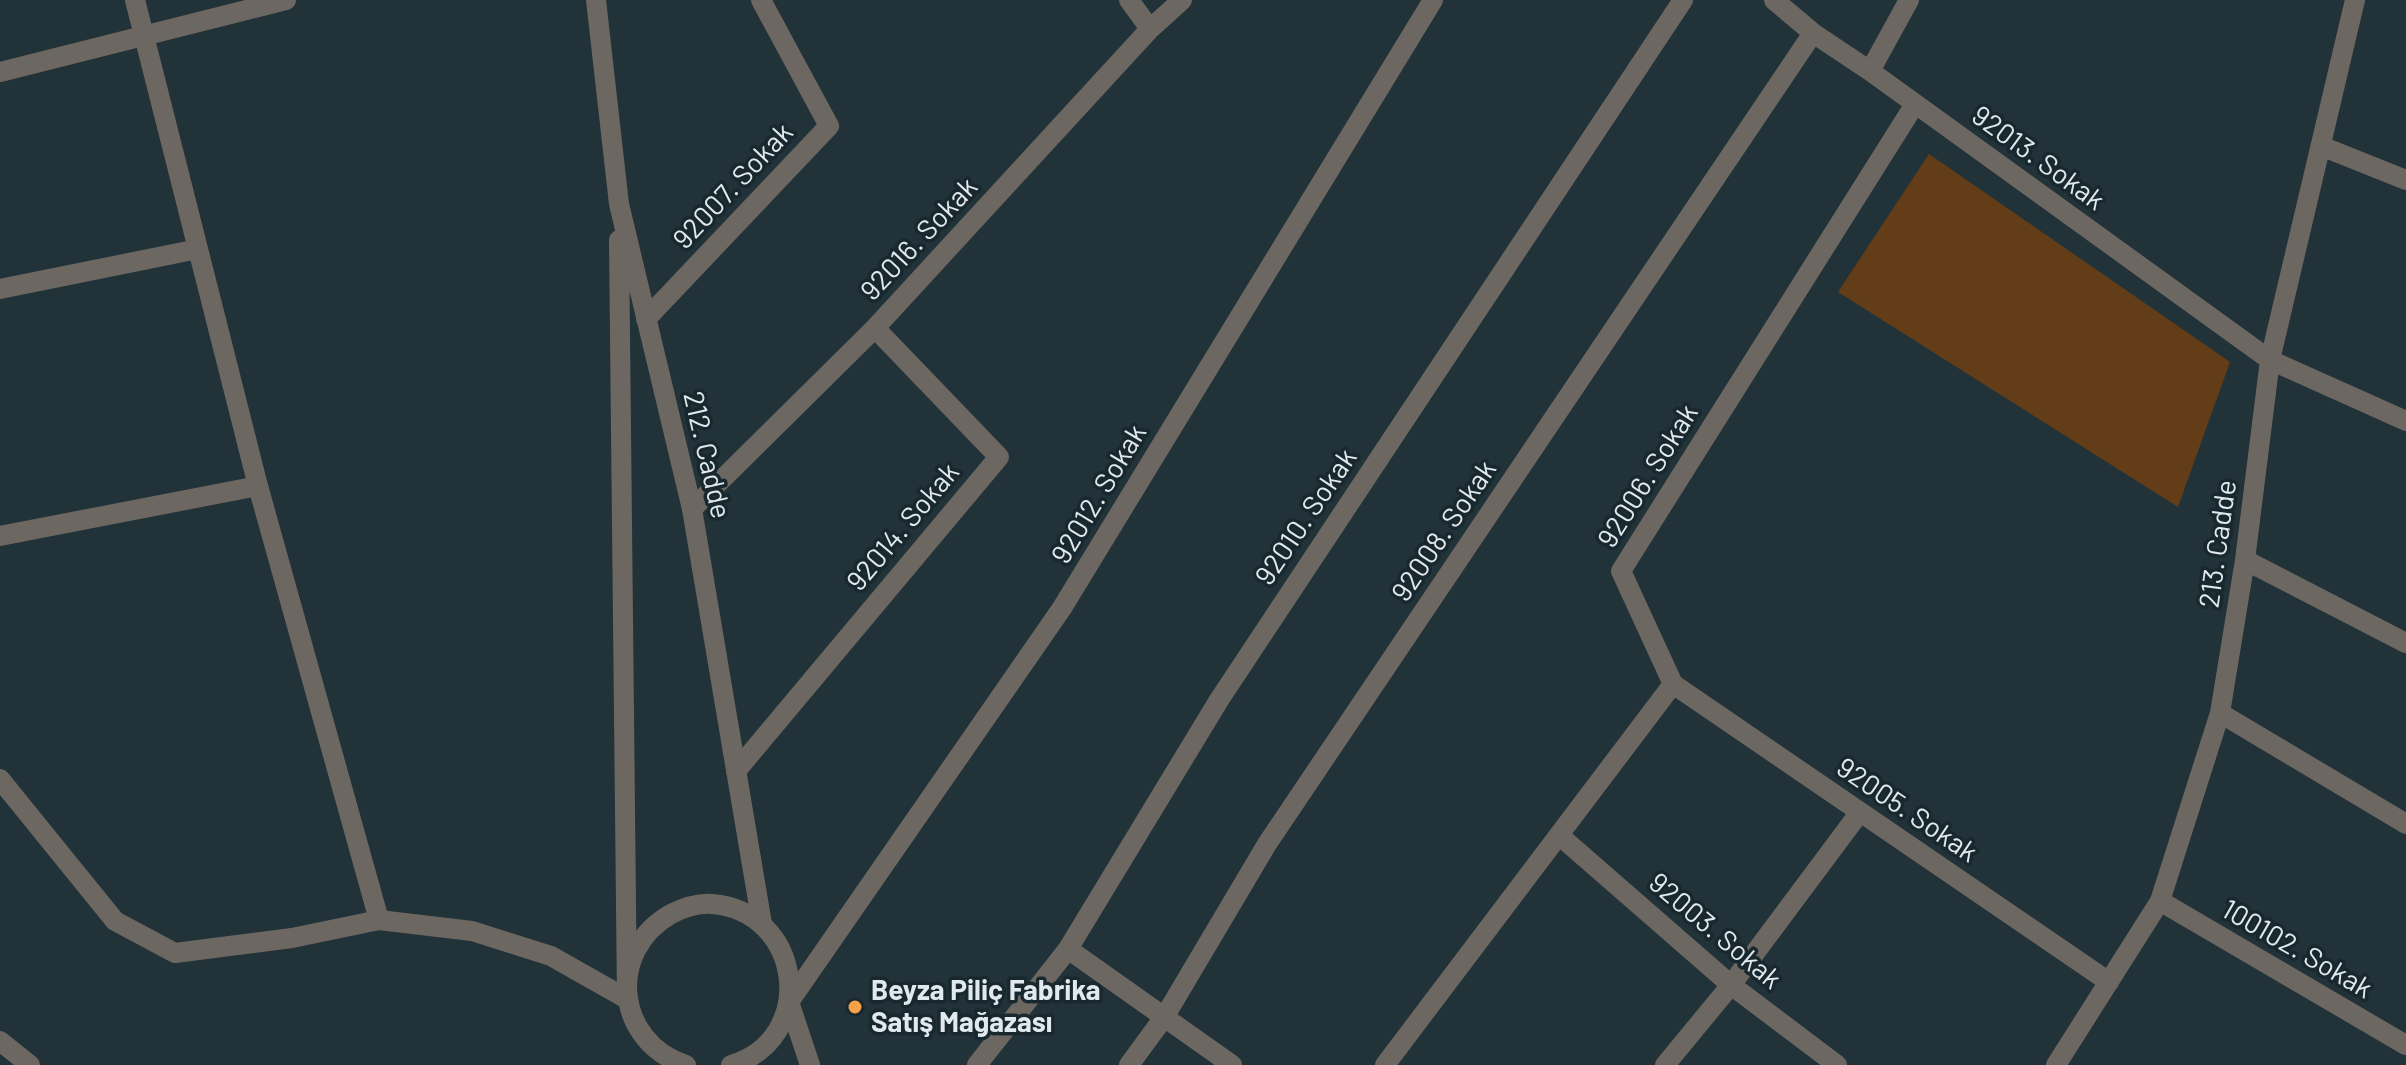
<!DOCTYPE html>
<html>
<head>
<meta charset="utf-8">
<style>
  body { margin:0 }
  canvas { display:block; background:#213238 }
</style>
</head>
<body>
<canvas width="2406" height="1065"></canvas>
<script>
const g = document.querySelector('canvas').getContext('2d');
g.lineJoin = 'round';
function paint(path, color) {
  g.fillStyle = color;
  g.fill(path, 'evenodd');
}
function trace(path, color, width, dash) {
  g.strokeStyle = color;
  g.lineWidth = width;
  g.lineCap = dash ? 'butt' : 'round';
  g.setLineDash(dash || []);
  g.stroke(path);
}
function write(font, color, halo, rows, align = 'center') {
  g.font = font + ' Barlow,sans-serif';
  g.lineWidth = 7;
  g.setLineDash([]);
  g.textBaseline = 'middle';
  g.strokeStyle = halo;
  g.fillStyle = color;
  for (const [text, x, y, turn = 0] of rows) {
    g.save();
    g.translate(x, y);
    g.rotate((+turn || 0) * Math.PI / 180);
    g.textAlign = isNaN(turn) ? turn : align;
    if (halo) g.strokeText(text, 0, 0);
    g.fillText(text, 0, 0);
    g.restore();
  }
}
const green = new Path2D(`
  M1929 154 2230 362 2178 507 1838 292Z`);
const minor = new Path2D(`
  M135 0 258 486 379 920
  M1129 0 1150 29
  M1774 0 1813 33 1870 71 2270 360 2406 421
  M1870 71 1909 0
  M0 72 286 0
  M2321 146 2406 180
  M0 289 198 249
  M646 319 829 126 761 0
  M692 509 875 328 1150 29 1182 0
  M0 536 258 486
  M2245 560 2406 643
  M1673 684 1621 571 1915 104
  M1673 684 2109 982
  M2220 713 2406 824
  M736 771 999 457 875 328
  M1560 836 1731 985 1837 1065
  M2160 901 2406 1045
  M1068 949 1232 1065
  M789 1002 1062 608 1433 0
  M0 1041 30 1065
  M977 1065 1068 949 1219 700 1683 0
  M1129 1065 1165 1016 1267 844 1813 33
  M1385 1065 1673 684
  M1665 1065 1731 985 1860 812
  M2056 1065 2160 901 2220 713 2245 560 2270 360 2355 0`);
const tertiary = new Path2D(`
  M596 0 619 204 692 509 762 924
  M619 240 627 999
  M0 779 115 921 175 953 292 938 379 920 472 931 551 956 627 999
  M789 1002 810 1065
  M686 1065C615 1042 606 951 671 914 683 908 698 903 712 904 803 911 819 1039 731 1065`);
const markers = [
  [855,1007,8,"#f7a149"]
];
const streetNames = [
  ["92013. Sokak",2038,158,36],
  ["92007. Sokak",733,186,-47],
  ["92016. Sokak",919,239,-47],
  ["212. Cadde",707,455,77],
  ["92006. Sokak",1648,476,-58],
  ["92012. Sokak",1099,494,-59],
  ["92010. Sokak",1306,517,-56],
  ["92014. Sokak",903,527,-50],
  ["92008. Sokak",1444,531,-56],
  ["213. Cadde",2218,544,-82],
  ["92005. Sokak",1907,810,34],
  ["92003. Sokak",1715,931,40],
  ["100102. Sokak",2297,949,30]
];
const poiNames = [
  ["Beyza Piliç Fabrika",871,991],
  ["Satış Mağazası",871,1023]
];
paint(green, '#623d17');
trace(minor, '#6d6762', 20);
trace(tertiary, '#6d6762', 20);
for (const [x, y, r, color] of markers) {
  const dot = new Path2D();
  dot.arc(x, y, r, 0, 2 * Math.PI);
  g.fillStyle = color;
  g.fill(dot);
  trace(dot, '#18282e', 3);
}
write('28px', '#e0eaee', '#18282e', streetNames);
write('bold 28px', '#e0eaee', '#18282e', poiNames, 'left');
</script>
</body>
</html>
